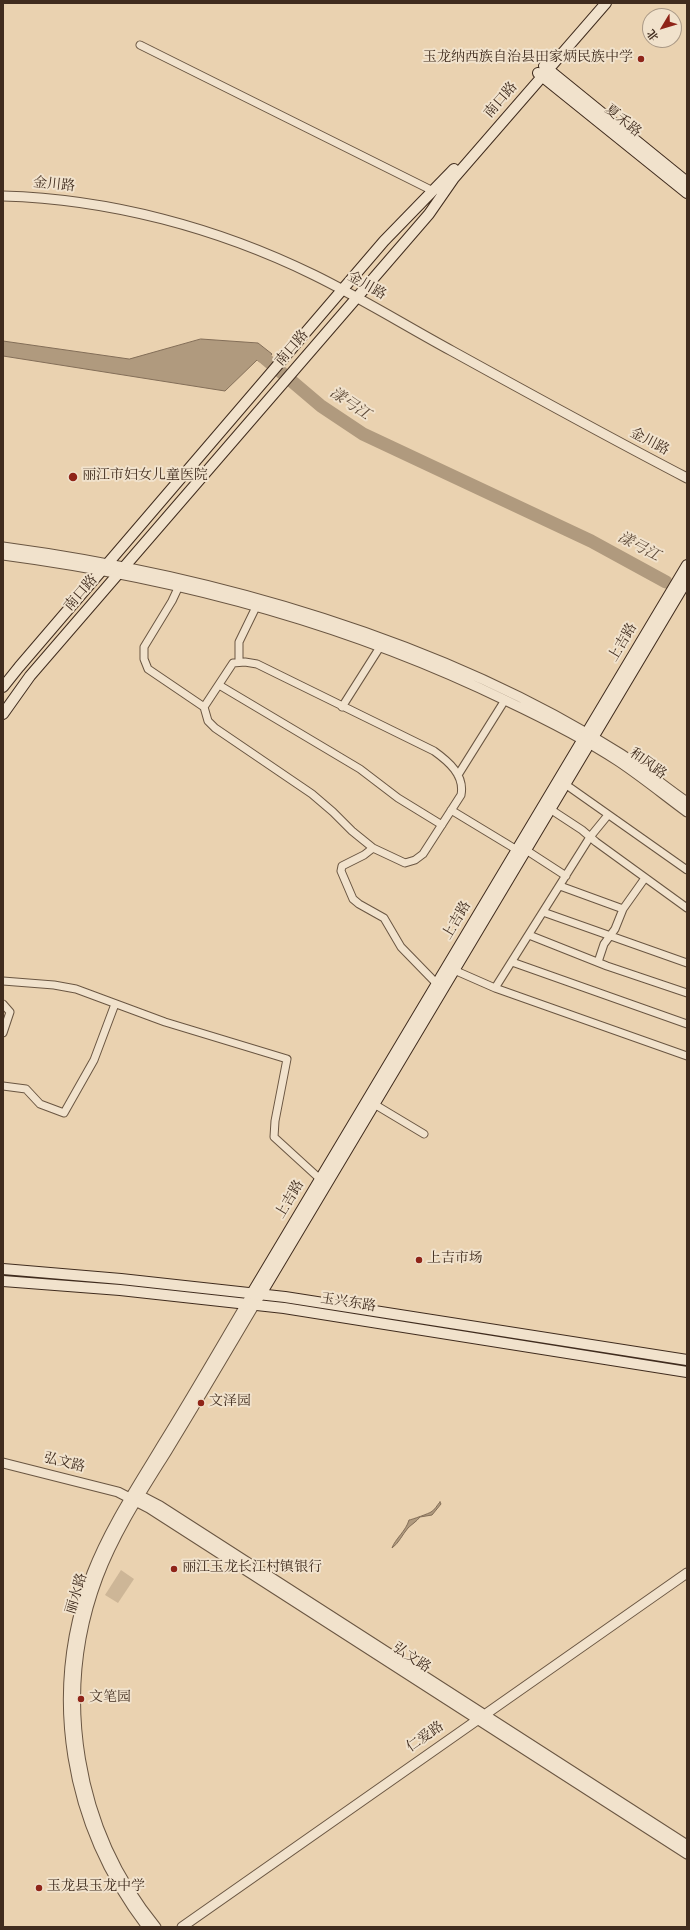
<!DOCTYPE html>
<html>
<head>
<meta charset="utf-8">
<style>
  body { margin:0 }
  #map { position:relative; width:690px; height:1930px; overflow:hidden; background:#ead2b0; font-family:"Sorts Mill Goudy","Noto Serif SC",serif }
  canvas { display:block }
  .frame { position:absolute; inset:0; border:4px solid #402c1e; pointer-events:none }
  .north { position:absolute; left:642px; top:8px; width:40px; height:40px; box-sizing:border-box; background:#f1e2cc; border:1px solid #aa9986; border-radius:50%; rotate:232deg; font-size:11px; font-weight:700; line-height:16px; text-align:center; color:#402c1e }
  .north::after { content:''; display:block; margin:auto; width:14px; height:18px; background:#8f2418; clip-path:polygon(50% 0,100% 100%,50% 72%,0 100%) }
</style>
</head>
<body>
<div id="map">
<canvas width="690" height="1930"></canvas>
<div class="frame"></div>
<div class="north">北</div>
</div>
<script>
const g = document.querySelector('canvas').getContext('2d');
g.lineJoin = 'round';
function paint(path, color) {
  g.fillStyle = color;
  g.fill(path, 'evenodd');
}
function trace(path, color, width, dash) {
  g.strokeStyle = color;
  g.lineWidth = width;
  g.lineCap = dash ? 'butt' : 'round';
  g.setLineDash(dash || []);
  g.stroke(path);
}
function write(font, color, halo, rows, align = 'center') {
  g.font = font + ' "Sorts Mill Goudy","Noto Serif SC",serif';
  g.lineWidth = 4;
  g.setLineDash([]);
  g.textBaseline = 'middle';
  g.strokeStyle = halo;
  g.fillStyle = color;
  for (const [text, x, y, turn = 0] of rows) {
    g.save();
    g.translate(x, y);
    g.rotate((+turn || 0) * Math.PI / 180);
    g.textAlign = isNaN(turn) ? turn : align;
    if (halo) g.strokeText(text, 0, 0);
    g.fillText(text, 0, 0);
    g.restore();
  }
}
const green = new Path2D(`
  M121 1570 134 1579 118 1603 105 1595Z`);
const water = new Path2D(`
  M201 339 258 343 272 354 263 364 257 360 225 391 3 356V341L129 359Z
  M440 1502 441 1504 432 1515 420 1517C416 1522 412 1524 408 1528 402 1535 399 1543 392 1548 395 1539 406 1531 409 1520 411 1520 430 1513 431 1512 435 1510 437 1505 440 1502Z`);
const river = new Path2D(`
  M253 350H255L321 406 363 434 591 541 666 582`);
const minor = new Path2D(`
  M140 45 433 191
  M179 586 172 601 144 647V659L148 669 204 707 208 721 215 728 312 794 333 812 352 831 373 848 405 863 415 860 423 854 461 795C465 775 448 761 434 751L257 664 245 662 233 663 204 707
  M239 662V642L256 607
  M219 685 360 769 398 798 442 825
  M342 707 380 647
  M458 775 505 700
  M565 784 687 870
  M550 809 582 830 596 842 687 908
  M451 810 517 850
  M373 848 364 855 342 866 341 871 353 899 359 904 384 918 401 947 437 984
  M526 850 566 876
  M560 886 623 909
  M543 912 687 963
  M529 935 607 966 687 993
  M512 962 687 1024
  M598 962 604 944 615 929 623 909 645 878
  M454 970 495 988 687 1056
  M3 981 54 985 76 989 165 1022 287 1059 275 1121 274 1137 320 1179
  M495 988 590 837 608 815
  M3 1004 10 1012 3 1033
  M3 1086 26 1089 40 1104 64 1113 94 1060 115 1004
  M374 1104 424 1134`);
const tertiary = new Path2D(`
  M3 196C110 199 218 228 314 275 361 298 406 326 452 351 530 394 608 437 687 478
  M3 547C212 575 442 640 621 754 644 769 665 787 687 802
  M3 555C177 578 349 624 507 701 545 719 583 738 618 761 642 777 664 795 687 812
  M3 1463 118 1492 149 1508 687 1854
  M135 1493 160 1506 687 1845
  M147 1927C69 1825 46 1694 92 1573 110 1527 137 1487 162 1445 192 1397 220 1348 249 1299
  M156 1927C76 1830 54 1694 98 1577 115 1532 142 1491 167 1451 199 1399 230 1346 261 1294
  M182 1927 687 1573`);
const secondary = new Path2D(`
  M544 66 687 182
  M538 73 687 193
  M3 687 19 667 384 241 454 169
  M3 714 30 676 429 214 454 178 606 3
  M3 1269 121 1279 285 1297 687 1360
  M3 1281 120 1290 284 1308 687 1372
  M252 1293 687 565
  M261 1294 687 580`);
const markers = [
  [641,59,4,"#8f2418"],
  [73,477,5,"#8f2418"],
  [419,1260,4,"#8f2418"],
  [201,1403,4,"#8f2418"],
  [174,1569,4,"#8f2418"],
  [81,1699,4,"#8f2418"],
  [39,1888,4,"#8f2418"]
];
const poiNames = [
  ["玉龙纳西族自治县田家炳民族中学",633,59,"right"],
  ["丽江市妇女儿童医院",82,477],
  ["上吉市场",427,1260],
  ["文泽园",209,1403],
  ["丽江玉龙长江村镇银行",182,1569],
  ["文笔园",89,1699],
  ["玉龙县玉龙中学",47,1888]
];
const streetNames = [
  ["南口路",502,101,-49],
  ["夏禾路",622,122,39],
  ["金川路",54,186,6],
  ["金川路",366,287,30],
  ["南口路",293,349,-49],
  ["金川路",649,443,28],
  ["南口路",82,594,-49],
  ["上吉路",624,643,-59],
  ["和风路",647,765,36],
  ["上吉路",458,921,-59],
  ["上吉路",291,1200,-59],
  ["玉兴东路",348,1304,9],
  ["弘文路",64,1464,14],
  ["丽水路",78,1594,-73],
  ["弘文路",411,1659,33],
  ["仁爱路",426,1738,-35]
];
const waterNames = [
  ["漾弓江",349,405,34],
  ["漾弓江",638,548,28]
];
paint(green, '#cdb697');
paint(water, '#b09a7e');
trace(water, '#836e58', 1);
trace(river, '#b09a7e', 13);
trace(minor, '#6a5642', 9);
trace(tertiary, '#6a5642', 11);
trace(secondary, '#402c1e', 12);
trace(minor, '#f1e2cc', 7);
trace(tertiary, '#f1e2cc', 9);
trace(secondary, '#f1e2cc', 10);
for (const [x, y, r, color] of markers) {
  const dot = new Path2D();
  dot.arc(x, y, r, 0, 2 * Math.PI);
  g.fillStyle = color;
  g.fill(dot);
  trace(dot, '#f1e2cc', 1.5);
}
write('14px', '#402c1e', '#f1e2cc', poiNames, 'left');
write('14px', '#402c1e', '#f1e2cc', streetNames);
write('italic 15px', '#5c4836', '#f1e2cc', waterNames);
</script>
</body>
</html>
